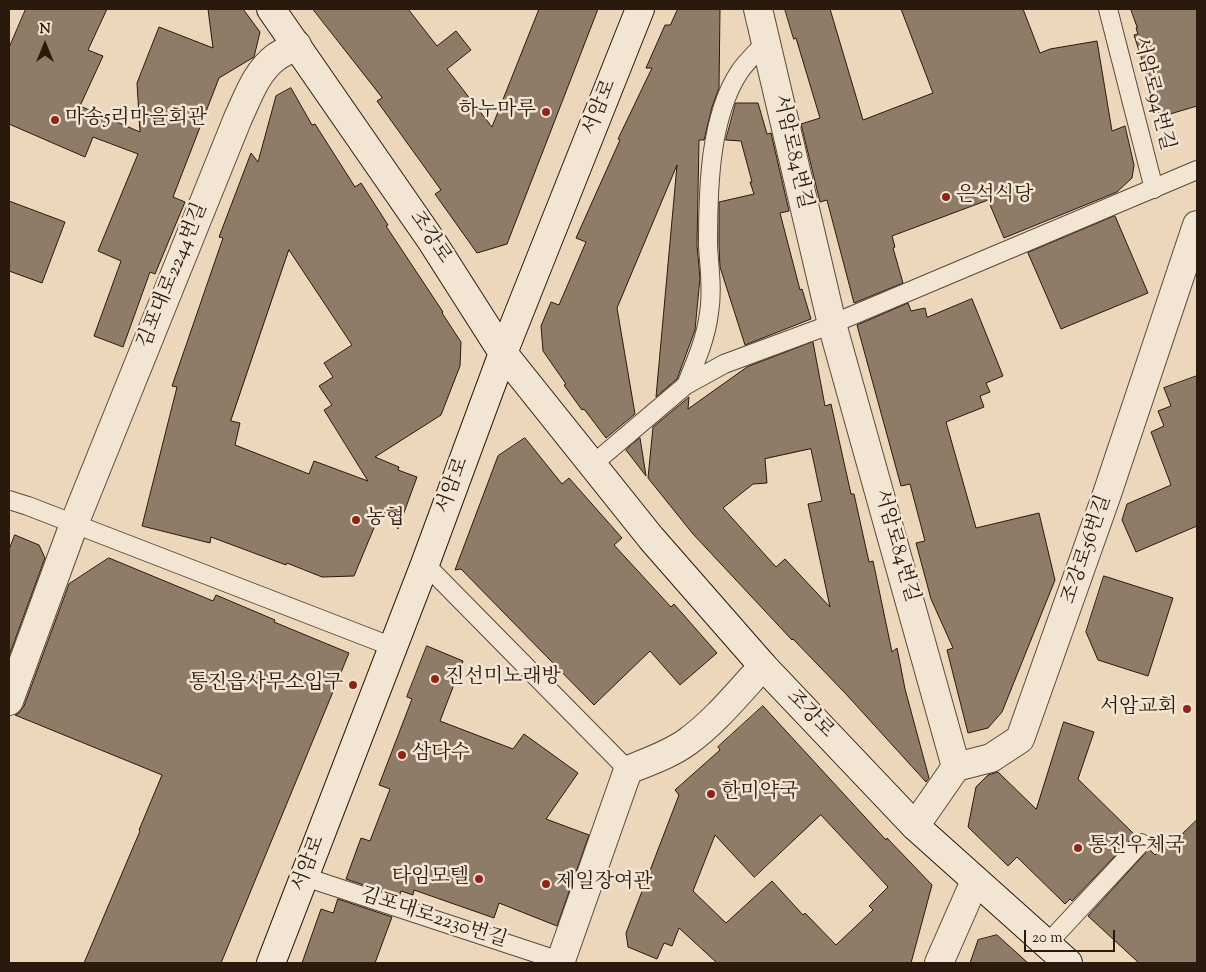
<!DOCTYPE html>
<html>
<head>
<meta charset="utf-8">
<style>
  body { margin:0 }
  #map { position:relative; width:1206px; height:972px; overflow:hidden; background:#ecd7bb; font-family:"Sorts Mill Goudy",serif }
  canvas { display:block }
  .frame { position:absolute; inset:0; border:10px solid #2a1a0e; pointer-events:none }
  .north { position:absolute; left:20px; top:20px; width:50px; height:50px; -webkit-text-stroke:4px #f3e5d3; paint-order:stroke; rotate:0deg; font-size:14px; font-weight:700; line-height:20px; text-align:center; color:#2a1a0e }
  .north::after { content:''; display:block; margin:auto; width:18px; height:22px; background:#2a1a0e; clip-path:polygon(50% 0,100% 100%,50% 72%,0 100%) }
  .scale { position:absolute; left:1024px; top:930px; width:91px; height:22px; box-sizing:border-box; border:2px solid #2a1a0e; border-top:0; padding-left:6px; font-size:15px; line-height:18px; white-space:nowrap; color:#2a1a0e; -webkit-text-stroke:4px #f3e5d3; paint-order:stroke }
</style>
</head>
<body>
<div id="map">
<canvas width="1206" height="972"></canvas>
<div class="frame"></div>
<div class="north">N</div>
<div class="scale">20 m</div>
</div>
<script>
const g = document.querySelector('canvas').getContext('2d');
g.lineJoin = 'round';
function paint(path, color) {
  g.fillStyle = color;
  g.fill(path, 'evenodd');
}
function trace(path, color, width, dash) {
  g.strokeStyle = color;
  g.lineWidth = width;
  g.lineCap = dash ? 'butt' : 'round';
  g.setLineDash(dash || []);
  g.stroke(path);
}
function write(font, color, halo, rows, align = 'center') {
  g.font = font + ' "Sorts Mill Goudy","Noto Serif KR",serif';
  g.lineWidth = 5;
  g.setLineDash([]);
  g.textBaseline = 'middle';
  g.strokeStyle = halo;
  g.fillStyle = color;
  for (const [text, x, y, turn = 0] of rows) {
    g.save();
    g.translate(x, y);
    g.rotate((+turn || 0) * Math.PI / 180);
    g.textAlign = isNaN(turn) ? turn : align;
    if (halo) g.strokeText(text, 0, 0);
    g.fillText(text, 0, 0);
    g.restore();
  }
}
const building = new Path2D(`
  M26 9H107L88 50 103 56 80 106 140 132 137 83 159 27 213 48 208 9H243L260 32 254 57 219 78 173 197 185 202 155 274 150 272 123 347 94 336 121 261 98 251 138 154 93 137 85 157 9 124V48Z
  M313 9H408L437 46 456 31 471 50 447 69 492 127 539 9H598L507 244 477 253 435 194 441 190 377 101 382 98Z
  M678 9H720L719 88 712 107 704 140H699L697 245 700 278 695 330 677 379 656 397 677 165 617 308 635 414 606 438 584 409 582 410 564 385 566 384 543 351 541 326 551 302 559 305 586 242 576 238 620 140 618 139 652 68H646L665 25H670Z
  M785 9H830L863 120 933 93 901 9H1023L1040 53 1050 49 1097 41 1112 131 1125 126 1134 165 1132 178 1117 192 1004 238 988 200 892 236 895 247 893 248 903 283 854 303 827 200 820 202 801 124 820 118 796 38 794 39Z
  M1131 9H1197V106L1160 117 1134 35 1138 34 1136 28H1137Z
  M291 88 312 125 315 124 355 187 361 183 388 225 386 226 443 312 442 313 461 342 460 366 441 415 375 457 399 467 398 470 417 477 398 529 389 515 381 511 354 576 322 577 287 563 286 565 211 537 210 543 142 526 177 387 172 386 223 238 219 237 251 153 258 162 276 96ZM289 250 352 345 324 363 333 377 319 386 332 405 324 410 368 481 314 461 309 474 235 445 240 423 231 421Z
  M736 103H758L767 134 771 133 789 211 780 213 800 290 802 289 811 319 745 345 720 267 719 245V202L754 194 750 182H752L741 141 726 140Z
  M9 201 65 222 42 283 9 271Z
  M1115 216 1148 293 1061 329 1028 253Z
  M972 299 1003 376 986 383 990 392 980 396 984 407 946 422 976 528 1039 513 1055 580 1002 712 988 728 968 733 947 650 953 648 931 599 916 543 925 541 910 484 901 486 857 325 908 303 911 311 925 308 927 317Z
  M813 342 825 406 831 404 851 494H854L869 562 873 561 892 652 897 648 905 689 929 778 926 782 845 693 793 639 792 640 693 534 648 478 653 427 689 397 688 409 747 367ZM811 449 822 501 808 504 830 607 785 559 776 567 723 508 753 484 767 483 765 459Z
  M1197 376V526L1136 552 1122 520 1127 504 1171 485 1151 432 1164 426 1158 411 1171 406 1164 388Z
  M525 438 562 484 569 478 622 538 614 545 671 607 674 604 717 653 680 685 650 651 594 705 461 569 455 570 498 456Z
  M640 438 646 476 626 450Z
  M15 535 39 545 45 558 9 656V550Z
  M109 558 213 601 216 595 275 620 274 622 349 653 221 963H84L140 831 139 830 162 775 15 715 19 713 24 706 69 584Z
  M1104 576 1173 598 1148 676 1098 660 1086 632Z
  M427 646 463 661 440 721 513 749 524 734 578 773 546 819 589 835 557 926 499 903 494 918 414 890 413 895 401 891 399 897 346 879 361 838 370 841 390 789 379 785 412 699 407 697Z
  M763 706 886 840 887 838 932 885 911 963H717L679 928 672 946 664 943 657 959 628 947 626 933 679 795 675 790 720 750 718 747ZM821 815 888 887 869 906 873 910 836 945 805 913 803 915 772 881 726 923 693 891 715 835 754 877Z
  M1064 722 1094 732 1078 779 1135 835 1072 901 1070 899 1065 904 1017 857 1008 866 968 827 976 787 988 775 998 772 1036 809Z
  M1197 820V963H1139L1088 916 1149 849 1155 855 1164 846 1167 848Z
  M338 899 392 917 375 963H302L321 909 333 913Z
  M997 935 1028 963H970L978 940Z`);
const lane = new Path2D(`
  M1108 9 1154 189
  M686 385C696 361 706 338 709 313 713 290 709 267 708 245 708 191 709 117 740 71 747 61 757 52 765 43
  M593 464 686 385 724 364 832 324 1197 170
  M9 500 28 506 393 647
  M425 564 628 770
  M305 877 566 963
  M1046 945 1141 843`);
const street = new Path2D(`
  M758 9 832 324 956 767
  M9 701 74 524 238 118C248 97 256 72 276 57 282 53 290 49 297 45
  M915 826 956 767 991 758 1020 739 1107 494 1197 225
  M560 963 628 770C647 762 669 755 687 742 715 722 739 692 763 666
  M939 963 975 881`);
const secondary = new Path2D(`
  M271 9 431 240 503 353 651 538 763 666 915 826 1068 963
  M271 963 425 564 503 353 640 9`);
const markers = [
  [546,112,5,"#8f2418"],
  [55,120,5,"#8f2418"],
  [946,197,5,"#8f2418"],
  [356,520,5,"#8f2418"],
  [435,679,5,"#8f2418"],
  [353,685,5,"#8f2418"],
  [1187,709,5,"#8f2418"],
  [402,755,5,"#8f2418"],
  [711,794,5,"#8f2418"],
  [1078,848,5,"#8f2418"],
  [479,879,5,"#8f2418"],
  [546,884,5,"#8f2418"]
];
const streetNames = [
  ["서암로94번길",1152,94,76],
  ["서암로",601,108,-68],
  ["서암로84번길",791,152,77],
  ["조강로",429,238,56],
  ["김포대로2244번길",174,276,-68],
  ["서암로",454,486,-70],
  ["서암로84번길",895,546,74],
  ["조강로56번길",1088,550,-71],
  ["조강로",809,715,46],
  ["서암로",310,864,-69],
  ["김포대로2230번길",433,919,18]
];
const poiNames = [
  ["하누마루",536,112,"right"],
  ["마송5리마을회관",65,120],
  ["은석식당",956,197],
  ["농협",366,520],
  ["진선미노래방",445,679],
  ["통진읍사무소입구",343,685,"right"],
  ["서암교회",1177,709,"right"],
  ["삼다수",412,755],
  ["한미약국",721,794],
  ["통진우체국",1088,848],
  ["타임모텔",469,879,"right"],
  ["제일장여관",556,884]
];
paint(building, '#8f7c68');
trace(building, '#2a1a0e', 1);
trace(lane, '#5a4939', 20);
trace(street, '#5a4939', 30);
trace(secondary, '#2a1a0e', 30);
trace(lane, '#f3e5d3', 18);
trace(street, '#f3e5d3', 28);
trace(secondary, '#f3e5d3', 28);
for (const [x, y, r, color] of markers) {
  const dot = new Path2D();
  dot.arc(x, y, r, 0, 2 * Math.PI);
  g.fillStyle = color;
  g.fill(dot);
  trace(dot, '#f3e5d3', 2);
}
write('20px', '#2a1a0e', '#f3e5d3', streetNames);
write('20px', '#2a1a0e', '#f3e5d3', poiNames, 'left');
</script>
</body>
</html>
